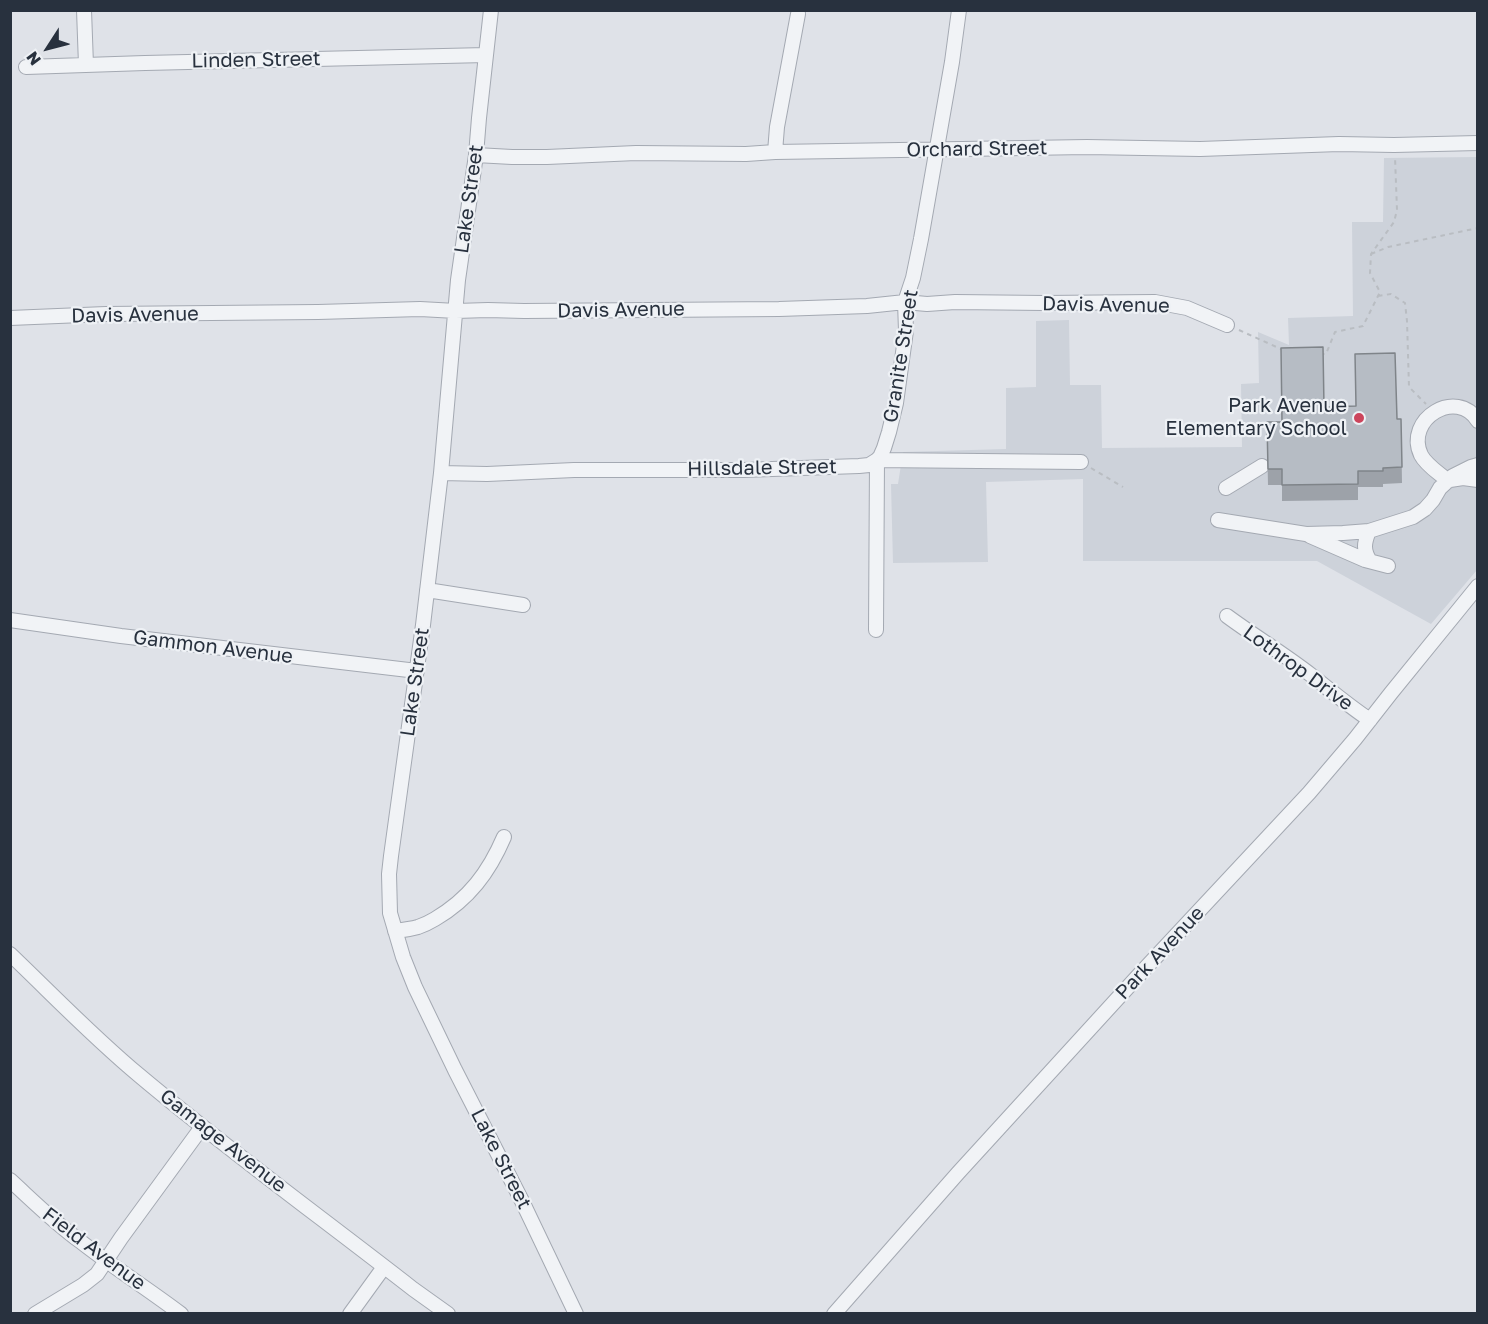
<!DOCTYPE html>
<html>
<head>
<meta charset="utf-8">
<style>
  body { margin:0 }
  #map { position:relative; width:1488px; height:1324px; overflow:hidden; background:#dfe2e8; font-family:"Golos Text",sans-serif }
  canvas { display:block }
  .frame { position:absolute; inset:0; border:12px solid #28313e; pointer-events:none }
  .north { position:absolute; left:18px; top:18px; width:60px; height:60px; -webkit-text-stroke:4px #eef1f5; paint-order:stroke; rotate:234deg; font-size:16px; font-weight:700; line-height:24px; text-align:center; color:#28313e }
  .north::after { content:''; display:block; margin:auto; width:21px; height:27px; background:#28313e; clip-path:polygon(50% 0,100% 100%,50% 72%,0 100%) }
</style>
</head>
<body>
<div id="map">
<canvas width="1488" height="1324"></canvas>
<div class="frame"></div>
<div class="north">N</div>
</div>
<script>
const g = document.querySelector('canvas').getContext('2d');
g.lineJoin = 'round';
function paint(path, color) {
  g.fillStyle = color;
  g.fill(path, 'evenodd');
}
function trace(path, color, width, dash) {
  g.strokeStyle = color;
  g.lineWidth = width;
  g.lineCap = dash ? 'butt' : 'round';
  g.setLineDash(dash || []);
  g.stroke(path);
}
function write(font, color, halo, rows, align = 'center') {
  g.font = font + ' "Golos Text",sans-serif';
  g.lineWidth = 4.5;
  g.setLineDash([]);
  g.textBaseline = 'middle';
  g.strokeStyle = halo;
  g.fillStyle = color;
  for (const [text, x, y, turn = 0] of rows) {
    g.save();
    g.translate(x, y);
    g.rotate((+turn || 0) * Math.PI / 180);
    g.textAlign = isNaN(turn) ? turn : align;
    if (halo) g.strokeText(text, 0, 0);
    g.fillText(text, 0, 0);
    g.restore();
  }
}
const built = new Path2D(`
  M1477 157V570L1431 624 1317 561H1083V479L986 482 988 562 893 563 891 484H898L903 452 1006 449V388L1036 387V321L1069 320 1070 385H1101L1102 448 1242 447 1241 384 1259 383 1258 332 1289 345 1288 318 1353 316 1352 222H1383L1384 158Z`);
const path = new Path2D(`
  M1371 254 1388 247 1478 228
  M1378 296 1391 294 1405 303 1407 321 1409 387 1426 404
  M1239 330 1283 350
  M1320 354H1326L1335 332 1363 326 1380 292 1370 273 1371 254 1394 222 1397 210 1395 157
  M1091 468 1123 487`);
const minor = new Path2D(`
  M84 10 86 65
  M491 10 479 118 476 155 458 280 441 473 423 625 391 856 389 874 390 913 403 957 415 987 455 1070 522 1201 576 1314
  M26 67 145 63 486 55
  M775 152 777 127 798 14
  M476 155 512 157H547L636 153 746 154 775 152 1087 147 1200 149 1339 144 1394 145 1478 143
  M10 318 106 314 318 312 420 309 456 311 488 310 524 311 779 309 867 306 905 302 927 304 955 302 1044 303 1155 302 1187 308 1227 325
  M441 473 487 474 574 470H743L859 466 869 465 877 460 1081 462
  M1450 480 1463 478 1478 480
  M1448 481C1439 473 1426 465 1421 455 1404 419 1457 387 1478 421
  M1226 488 1262 466
  M1218 520 1306 534 1343 533 1369 531 1413 517 1425 509 1433 500 1440 488 1453 476 1471 467 1478 465
  M1369 531C1364 543 1363 550 1370 561
  M1310 536 1365 560 1388 566
  M427 590 523 605
  M1227 616C1254 636 1284 654 1311 675 1330 690 1349 706 1370 720
  M10 620 121 636 417 671
  M876 630 877 460 880 457 884 448 889 432 896 403 906 331 905 302 913 278 921 239 952 62 959 10
  M395 931C403 930 411 929 418 927 424 925 430 922 435 919 469 899 489 872 504 837
  M10 954C53 995 94 1038 140 1076 228 1150 322 1218 413 1289L448 1314
  M10 1180C33 1201 55 1223 80 1241 113 1267 148 1289 181 1314
  M35 1314 83 1285 97 1274 121 1238 202 1127
  M350 1314 384 1267
  M834 1314 958 1173 1139 975 1309 793 1355 739 1391 693 1478 586`);
const wall = new Path2D(`
  M1324 407 1397 419H1401L1402 483 1383 484V487H1358V500L1282 501V485H1268L1267 438 1282 422Z`);
const building = new Path2D(`
  M1323 347 1324 407 1356 406 1355 354 1395 353 1397 419H1401L1402 467 1383 468V471H1358V484L1282 485V469H1268L1267 422H1282L1281 348Z`);
const markers = [
  [1359,418,6,"#cc455c"]
];
const streetNames = [
  ["Linden Street",256,60,-1],
  ["Orchard Street",977,149,-1],
  ["Lake Street",469,199,-82],
  ["Davis Avenue",1106,305,1],
  ["Davis Avenue",621,310,-1],
  ["Davis Avenue",135,315,-1],
  ["Granite Street",901,356,-81],
  ["Hillsdale Street",762,468,-1],
  ["Gammon Avenue",213,647,7],
  ["Lothrop Drive",1298,668,36],
  ["Lake Street",415,682,-82],
  ["Park Avenue",1160,953,-47],
  ["Gamage Avenue",223,1141,38],
  ["Lake Street",501,1159,63],
  ["Field Avenue",94,1249,37]
];
const poiNames = [
  ["Park Avenue",1347,406],
  ["Elementary School",1347,429]
];
paint(built, '#cdd2da');
trace(minor, '#a4a9b2', 16);
trace(path, '#b9bdc2', 2, [4.5, 4.5]);
trace(minor, '#f1f3f6', 14);
paint(wall, '#9da2a9');
paint(building, '#b6bcc4');
trace(building, '#7f8489', 1.5);
for (const [x, y, r, color] of markers) {
  const dot = new Path2D();
  dot.arc(x, y, r, 0, 2 * Math.PI);
  g.fillStyle = color;
  g.fill(dot);
  trace(dot, '#eef1f5', 2);
}
write('20px', '#28313e', '#eef1f5', streetNames);
write('20px', '#28313e', '#eef1f5', poiNames, 'right');
</script>
</body>
</html>
